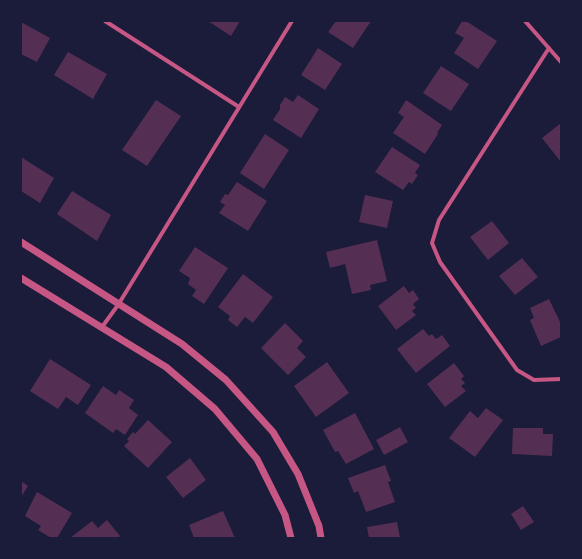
<!DOCTYPE html>
<html>
<head>
<meta charset="utf-8">
<style>
  body { margin:0 }
  #map { position:relative; width:582px; height:559px; overflow:hidden; background:#1b1b3a; font-family:"Roboto Serif",serif }
  canvas { display:block }
  .frame { position:absolute; inset:0; border:22px solid #1b1b3a; pointer-events:none }
</style>
</head>
<body>
<div id="map">
<canvas width="582" height="559"></canvas>
<div class="frame"></div>
</div>
<script>
const g = document.querySelector('canvas').getContext('2d');
g.lineJoin = 'round';
function paint(path, color) {
  g.fillStyle = color;
  g.fill(path, 'evenodd');
}
function trace(path, color, width, dash) {
  g.strokeStyle = color;
  g.lineWidth = width;
  g.lineCap = dash ? 'butt' : 'round';
  g.setLineDash(dash || []);
  g.stroke(path);
}
const building = new Path2D(`
  M208 21H240L231 36Z
  M336 21H371L353 48 328 32Z
  M462 21H466L497 41 478 69 454 53 464 38 455 33Z
  M21 22 50 38 37 62 21 54Z
  M318 48 342 64 325 90 301 75Z
  M68 52 107 74 93 99 54 75Z
  M441 66 469 84 451 111 423 93Z
  M298 95 319 109 301 138 273 120 280 109V105L285 97 293 102Z
  M156 100 181 116 147 166 122 150Z
  M406 100 442 125 437 133 438 134 425 154 393 133 404 117 398 113Z
  M561 123V162L542 138Z
  M265 134 289 150 264 189 240 173Z
  M392 147 420 165 415 173 418 175 412 184 409 182 403 190 375 172Z
  M21 157 54 178 40 203 21 191Z
  M237 182 267 201 248 231 219 213 225 205 220 202 225 194 228 195Z
  M72 191 111 215 97 241 57 214Z
  M365 195 393 201 387 228 359 222Z
  M492 221 509 243 488 260 470 237Z
  M377 240 387 281 370 285 371 290 352 294 345 264 330 268 326 252Z
  M195 247 228 268 204 304 192 296 196 290 188 284 190 278 179 271Z
  M522 258 538 277 515 295 499 276Z
  M243 274 273 297 253 323 245 317 237 327 228 320 230 316 218 307Z
  M404 286 409 293 413 290 419 299 413 304 416 308 412 311 416 315 396 330 378 306Z
  M549 299 561 324V337L541 346 530 320 534 318 530 308Z
  M285 323 303 341 297 348 306 357 288 375 261 348Z
  M423 329 429 336 432 334 436 339 442 335 450 346 416 373 397 349Z
  M50 359 91 385 78 405 66 397 58 409 30 391Z
  M327 362 349 393 316 417 294 386Z
  M454 363 464 376 461 379 465 383 461 386 466 391 445 407 427 384Z
  M103 386 116 395 119 390 134 400 129 408 138 415 125 435 116 429 113 433 85 413Z
  M486 408 503 420 475 457 449 438 470 411 478 418Z
  M355 413 374 449 346 464 338 451 335 452 323 430Z
  M148 420 172 442 148 468 124 446 129 441 127 439 133 432 135 434Z
  M400 427 408 442 384 455 376 440Z
  M513 428H543V434H553L552 456 512 454Z
  M190 458 206 480 183 498 166 477Z
  M385 465 391 481 388 482 395 502 366 512 358 491 354 493 348 478Z
  M21 481 28 486 21 497Z
  M37 492 72 513 57 538H51L38 530 41 526 25 516Z
  M523 506 534 522 521 530 511 514Z
  M223 511 235 538H194L189 525Z
  M107 520 120 536 118 538H70L92 521 98 528Z
  M397 522 400 538H369L367 527Z`);
const minor = new Path2D(`
  M105 21 239 107
  M525 21 561 62
  M549 48 439 220 432 243 440 262 517 370 534 380 561 379
  M102 327 118 305 292 21`);
const tertiary = new Path2D(`
  M21 242 182 344 226 380 273 432 298 474 319 526 321 538
  M21 278 166 367 215 409 257 459 285 515 291 538`);
paint(building, '#542f53');
trace(minor, '#c65784', 4);
trace(tertiary, '#c65784', 7);
</script>
</body>
</html>
